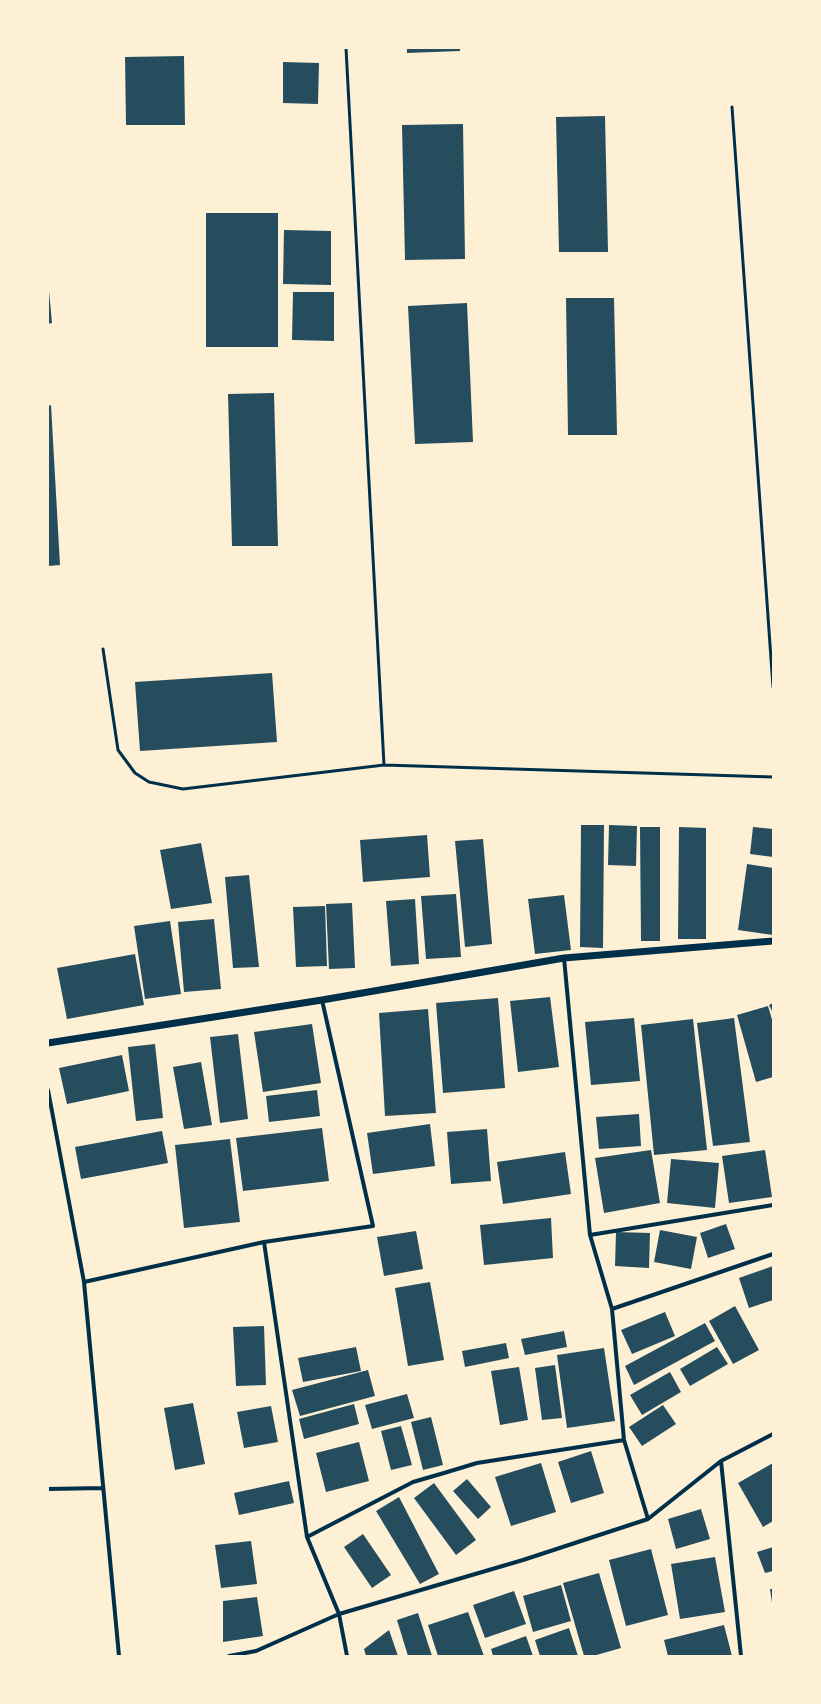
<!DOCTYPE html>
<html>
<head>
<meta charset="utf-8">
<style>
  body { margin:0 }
  #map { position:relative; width:821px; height:1704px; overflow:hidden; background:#fdf0d5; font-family:Mulish,sans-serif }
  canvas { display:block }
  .frame { position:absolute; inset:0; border:49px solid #fdf0d5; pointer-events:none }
</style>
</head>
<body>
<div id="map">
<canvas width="821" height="1704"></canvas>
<div class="frame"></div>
</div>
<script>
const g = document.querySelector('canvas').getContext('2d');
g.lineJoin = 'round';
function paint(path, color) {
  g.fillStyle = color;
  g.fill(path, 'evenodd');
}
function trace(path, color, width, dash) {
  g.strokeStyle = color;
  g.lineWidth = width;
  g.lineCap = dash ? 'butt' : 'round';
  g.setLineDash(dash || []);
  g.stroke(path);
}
const building = new Path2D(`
  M407 48H460V51L407 53Z
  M184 56 185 125H126L125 57Z
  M283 62 319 63 318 104 283 103Z
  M605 116 608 252H559L556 117Z
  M463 124 465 259 405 260 402 125Z
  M206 213H278V347H206Z
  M284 230 331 231V285L283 284Z
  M48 280 52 323 48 324Z
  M293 292H334V341L292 340Z
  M566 298H614L617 435H568Z
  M467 303 473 442 415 444 408 306Z
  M274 393 278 546H232L228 394Z
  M51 405 60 565 48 566V406Z
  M272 673 277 742 140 751 135 682Z
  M581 825H604L603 948 580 947Z
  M609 825 637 826 636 866 608 865Z
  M640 827H660V941H641Z
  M679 827 706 828V939H678Z
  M753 827 773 829V857L750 854Z
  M427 835 430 877 363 882 360 840Z
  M483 839 492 944 465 947 455 841Z
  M201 843 212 903 171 909 160 850Z
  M747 864 773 868V935L738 930Z
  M249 875 259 967 233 968 225 877Z
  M456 894 461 957 426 959 421 896Z
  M564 895 571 950 535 954 528 899Z
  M415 899 419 964 391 966 386 901Z
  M352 903 355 968 329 969 326 904Z
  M325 906 327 966 296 967 293 907Z
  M214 919 221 989 184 992 178 922Z
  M170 921 181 994 145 999 134 926Z
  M135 954 144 1005 67 1019 57 968Z
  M550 997 559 1067 518 1072 510 1001Z
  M498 998 505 1088 443 1093 436 1003Z
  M773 1003V1013L769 1005Z
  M768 1006 773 1023V1077L756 1082 737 1015Z
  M428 1009 436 1113 385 1116 379 1013Z
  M634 1018 640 1081 591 1085 585 1022Z
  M734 1018 750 1142 713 1146 697 1023Z
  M693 1019 707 1150 654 1155 641 1025Z
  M312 1024 321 1083 263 1092 254 1032Z
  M238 1034 248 1119 220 1123 210 1037Z
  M155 1044 163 1118 136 1121 128 1047Z
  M122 1055 129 1091 67 1104 59 1068Z
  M201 1062 212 1125 184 1129 173 1067Z
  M317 1090 320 1116 269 1122 266 1096Z
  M639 1114 641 1146 599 1149 596 1117Z
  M430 1124 435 1166 373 1174 367 1133Z
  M322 1128 329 1181 243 1191 236 1138Z
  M487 1129 491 1181 451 1184 447 1132Z
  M162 1131 168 1163 81 1179 75 1147Z
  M230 1139 240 1222 184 1228 175 1145Z
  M651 1150 660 1203 604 1213 595 1158Z
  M765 1150 772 1197 729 1203 722 1156Z
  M565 1152 571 1194 503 1204 497 1162Z
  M671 1159 719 1163 715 1208 667 1203Z
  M551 1218 553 1258 484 1265 480 1225Z
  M726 1224 735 1249 708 1258 700 1233Z
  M660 1230 697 1237 691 1269 654 1262Z
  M416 1231 423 1269 384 1276 377 1237Z
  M616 1232 650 1233 649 1268 615 1266Z
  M773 1266V1300L749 1308 739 1278Z
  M430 1282 444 1360 408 1366 395 1288Z
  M735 1306 759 1350 733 1364 709 1321Z
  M665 1312 675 1336 632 1354 621 1330Z
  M705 1323 715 1341 634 1385 625 1366Z
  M264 1326 266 1385 236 1386 233 1327Z
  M564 1331 567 1347 525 1355 521 1339Z
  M506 1343 509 1358 465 1367 462 1351Z
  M356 1347 361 1371 303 1382 298 1358Z
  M717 1347 728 1364 690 1386 680 1369Z
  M604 1348 615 1421 567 1428 557 1355Z
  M555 1365 562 1418 542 1420 535 1368Z
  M519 1367 528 1420 500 1425 491 1371Z
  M368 1370 375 1396 300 1416 292 1390Z
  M670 1372 681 1392 642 1415 630 1395Z
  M407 1394 414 1418 372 1429 365 1405Z
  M193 1403 205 1464 175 1470 164 1408Z
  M354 1404 359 1424 304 1439 299 1419Z
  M663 1405 676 1424 642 1446 629 1427Z
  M271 1406 278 1442 244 1448 237 1412Z
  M431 1417 443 1465 423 1470 411 1422Z
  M401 1426 412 1465 391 1470 381 1431Z
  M359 1442 369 1481 326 1492 316 1453Z
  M591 1451 604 1493 571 1503 558 1462Z
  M541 1463 556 1512 511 1526 495 1477Z
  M773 1463V1521L763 1527 738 1483Z
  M467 1479 491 1507 478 1519 453 1491Z
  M289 1481 294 1503 239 1515 234 1493Z
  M434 1483 476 1540 456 1555 414 1498Z
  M399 1497 439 1574 420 1584 376 1511Z
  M701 1509 710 1539 676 1549 668 1519Z
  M363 1534 391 1575 372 1588 344 1547Z
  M251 1541 257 1584 221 1588 215 1545Z
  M773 1547V1571L765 1573 757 1552Z
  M651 1549 668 1615 626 1626 609 1560Z
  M715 1557 725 1612 680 1619 671 1564Z
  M599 1573 621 1648 593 1656H584L563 1583Z
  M561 1585 571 1621 533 1632 523 1596Z
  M770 1589H773V1602L772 1603Z
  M514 1591 526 1624 485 1638 473 1605Z
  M257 1597 263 1636 223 1642V1601Z
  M468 1612 484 1656H438L428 1625Z
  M418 1613 432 1656H408L397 1620Z
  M724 1625 732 1656H668L664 1640Z
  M569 1628 578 1656H540L535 1640Z
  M389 1630 398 1656H366L364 1649Z
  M526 1636 533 1656H493L491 1649Z`);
const service = new Path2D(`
  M346 48 384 765
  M732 107 773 687
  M103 649 118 750 135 773 149 782 183 789 384 765 773 777`);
const minor = new Path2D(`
  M564 958 590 1235 612 1309 624 1440 648 1519
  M48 1090 84 1282 119 1656
  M590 1235 773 1205
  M264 1242 307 1537 339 1614 347 1656
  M84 1282 264 1242 373 1226 322 1000
  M612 1309 773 1254
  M721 1461 741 1656
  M48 1489 103 1488
  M307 1537 413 1482 444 1473 477 1463 624 1440
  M229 1656 256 1651 339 1614 523 1560 648 1519 721 1461 773 1434`);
const tertiary = new Path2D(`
  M48 1043 322 1000 564 958 773 941`);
paint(building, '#264d5e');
trace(service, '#003049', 3);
trace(minor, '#003049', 4);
trace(tertiary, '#003049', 7);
</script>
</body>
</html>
